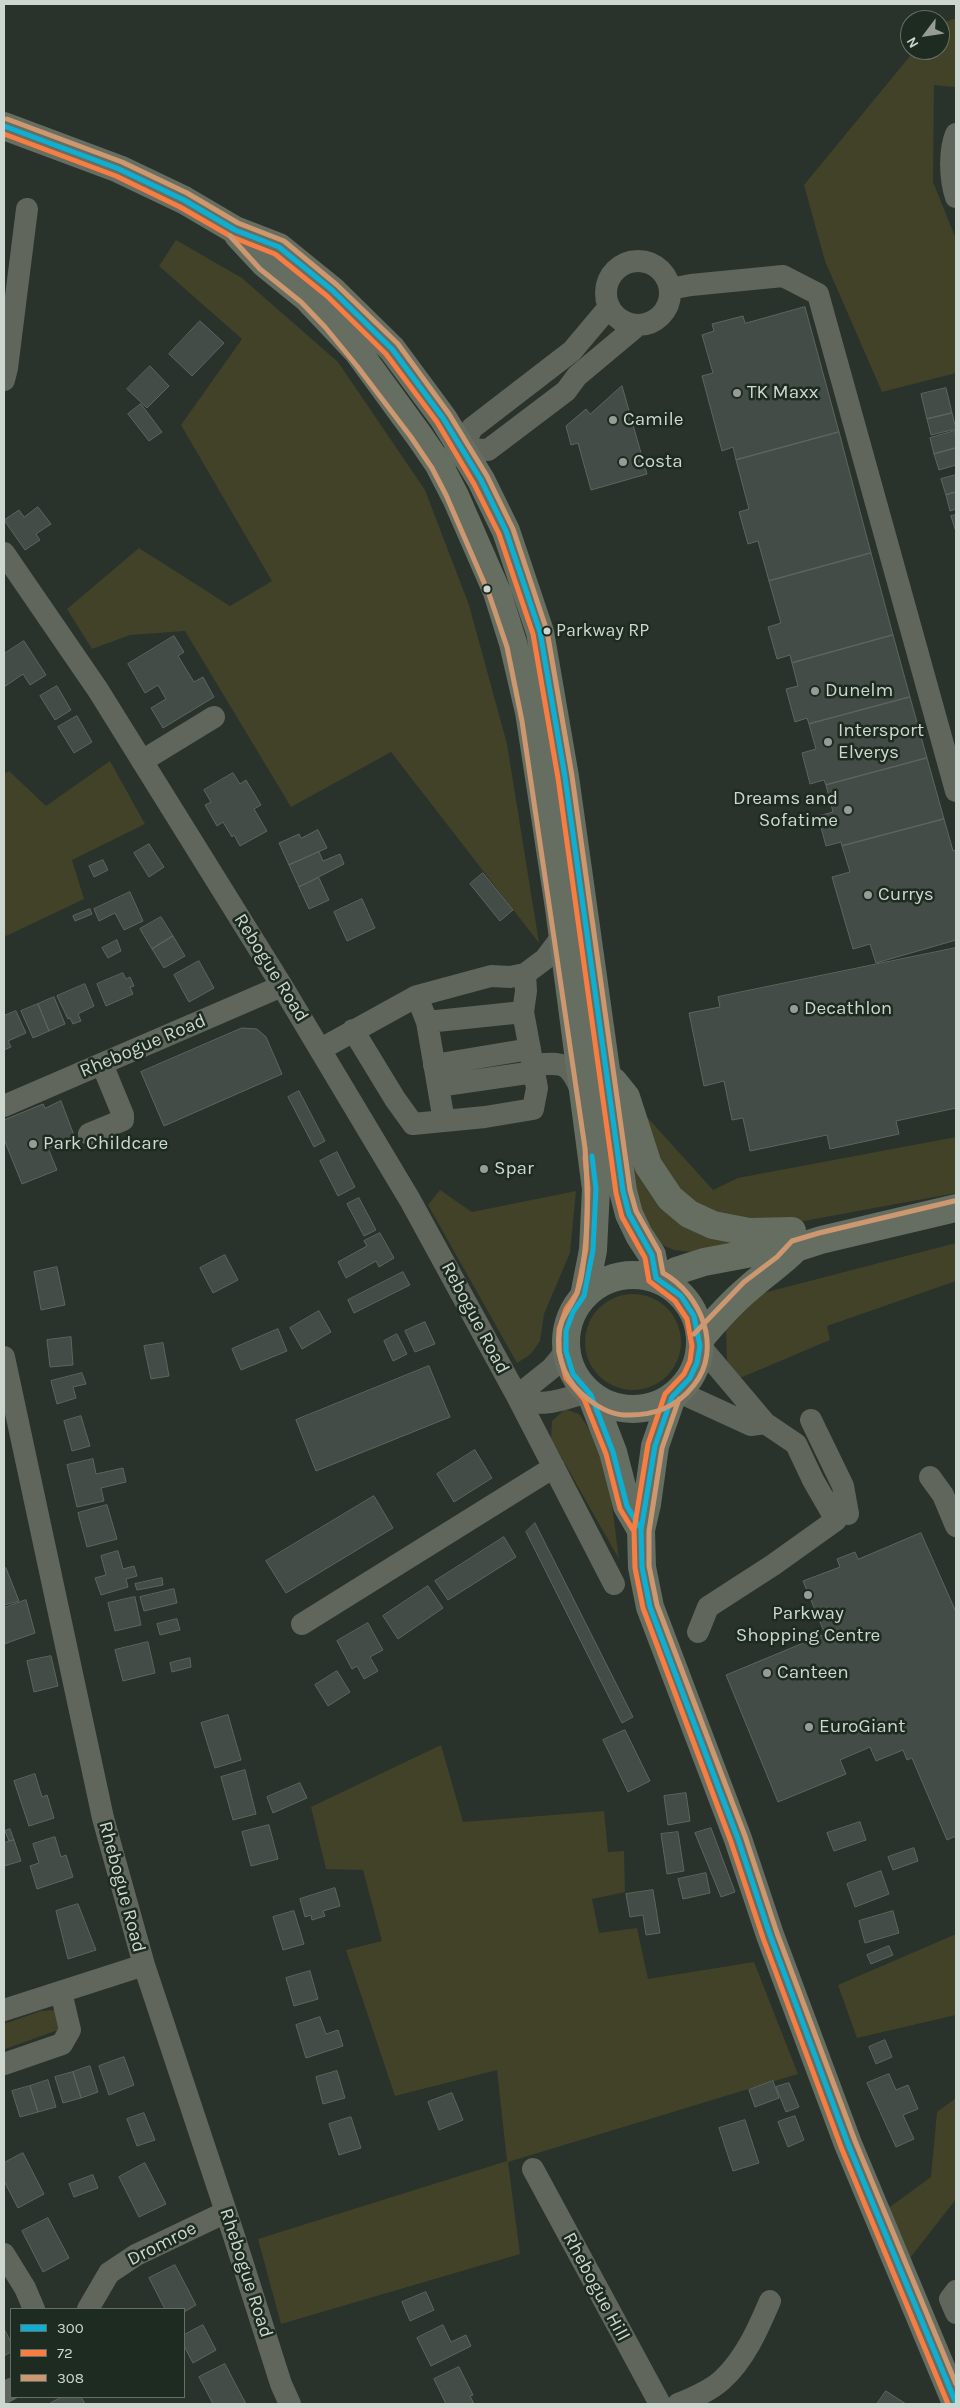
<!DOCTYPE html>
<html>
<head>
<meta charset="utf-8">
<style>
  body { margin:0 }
  #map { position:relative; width:960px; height:2408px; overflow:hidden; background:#2a322c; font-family:Karla,sans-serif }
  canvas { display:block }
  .frame { position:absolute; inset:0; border:5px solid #ced7cf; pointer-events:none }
  .legend { position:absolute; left:10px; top:2308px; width:175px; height:90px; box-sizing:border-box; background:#1d2b20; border:1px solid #647066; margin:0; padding:6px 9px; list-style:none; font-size:15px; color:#ced7cf }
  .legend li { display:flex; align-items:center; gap:10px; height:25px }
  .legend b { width:25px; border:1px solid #647066 }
  .north { position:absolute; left:900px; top:10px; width:50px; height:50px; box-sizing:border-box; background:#1d2b20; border:1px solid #647066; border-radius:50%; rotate:239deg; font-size:14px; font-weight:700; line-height:20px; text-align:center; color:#ced7cf }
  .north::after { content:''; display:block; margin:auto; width:18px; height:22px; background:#959d96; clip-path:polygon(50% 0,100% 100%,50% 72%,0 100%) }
</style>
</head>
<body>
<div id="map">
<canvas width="960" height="2408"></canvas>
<div class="frame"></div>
<ul class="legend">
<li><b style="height:6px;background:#0dafd3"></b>300</li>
<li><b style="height:6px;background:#f77d43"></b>72</li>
<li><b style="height:6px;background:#cd976f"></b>308</li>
</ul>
<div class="north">N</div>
</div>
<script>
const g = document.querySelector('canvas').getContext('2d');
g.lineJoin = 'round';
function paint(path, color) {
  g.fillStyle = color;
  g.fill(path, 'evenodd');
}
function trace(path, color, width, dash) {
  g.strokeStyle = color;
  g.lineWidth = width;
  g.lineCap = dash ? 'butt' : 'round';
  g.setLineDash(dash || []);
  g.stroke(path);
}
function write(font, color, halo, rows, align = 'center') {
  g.font = font + ' Karla,sans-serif';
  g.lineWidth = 5;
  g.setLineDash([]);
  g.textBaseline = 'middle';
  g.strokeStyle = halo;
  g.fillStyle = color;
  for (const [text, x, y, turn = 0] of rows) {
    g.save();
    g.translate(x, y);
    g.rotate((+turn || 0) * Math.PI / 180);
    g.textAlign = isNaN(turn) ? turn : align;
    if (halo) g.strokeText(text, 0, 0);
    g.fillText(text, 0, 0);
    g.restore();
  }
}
const green = new Path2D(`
  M956 18V87L934 85 933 182 956 239V373L882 392 825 261 804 185 915 50H940V24Z
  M176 240 242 278 338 362 425 490 469 605 507 744 539 943 391 752 291 807 185 631 130 635 92 649 67 609 139 548 230 606 272 581 181 425 242 339 159 266Z
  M110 761 145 824 72 860 84 899 4 937V774L9 771 46 806Z
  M637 1106 713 1190 738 1178 956 1137V1193L771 1227 735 1223 679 1196 655 1164Z
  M635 1168 745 1242 700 1253 674 1250 660 1244 643 1215 631 1172Z
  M440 1190 472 1212 576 1191 570 1253 544 1314 540 1341 531 1354 517 1363 428 1205Z
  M956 1243V1281L827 1326 830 1340 740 1378 727 1361 726 1330 748 1297Z
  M585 1342a48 48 0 1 1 96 0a48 48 0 1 1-96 0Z
  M565 1409 579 1414 595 1438 608 1475 619 1559 551 1439 552 1421Z
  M441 1745 463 1822 604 1811 608 1852 624 1851 625 1892 592 1899 599 1933 637 1928 648 1979 754 1962 798 2074 508 2162 520 2254 281 2324 258 2239 507 2161 497 2070 395 2096 346 1950 382 1941 363 1870 326 1869 311 1807Z
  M956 1934V2015L857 2038 838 1985Z
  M54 2010 60 2020 58 2030 5 2049 4 2048V2024L41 2011Z
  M956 2098V2199L907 2262 883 2212 931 2177 937 2112Z`);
const building = new Path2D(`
  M805 307 839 432 736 460 733 447 722 451 702 376 713 373 702 335 714 331 712 324 743 316 745 323Z
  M200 321 224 343 192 376 169 354Z
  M150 366 169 386 147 408 127 389Z
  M622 386 647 474 591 490 578 443 571 445 566 426 586 409 590 414Z
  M946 388 952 413 927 419 921 394Z
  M141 404 162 432 149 441 128 414Z
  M952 413 956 429 931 435 927 419Z
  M955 431 956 448 934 454 930 438Z
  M839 432 871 553 769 581 758 541 748 544 739 512 749 509 736 460Z
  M956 448V465L939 470 934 454Z
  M956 475V492L946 495 941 479Z
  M956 492V509L950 511 946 495Z
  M38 507 51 524 36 534 40 540 25 550 4 520 19 510 24 517Z
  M956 515V532L951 516Z
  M871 553 893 635 792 663 790 655 777 659 768 627 781 623 769 581Z
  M893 635 910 697 809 724 807 718 795 722 786 689 798 686 792 663Z
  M174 636 184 652 178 656 194 682 203 677 214 697 163 728 151 708 166 699 158 685 145 693 128 664Z
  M24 641 46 675 30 685 23 674 4 687V654Z
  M57 686 71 710 55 720 40 696Z
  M910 697 927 758 826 785 824 780 810 784 802 753 816 749 809 724Z
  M77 716 92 742 74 753 58 727Z
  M927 758 944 819 842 846 841 842 826 846 818 816 833 812 826 785Z
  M233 773 240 784 246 780 261 805 254 809 267 831 240 846 234 835 232 837 223 822 217 826 205 805 211 802 204 790Z
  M944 819 953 851 956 850V940L876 963 870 944 853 949 832 877 850 872 842 846Z
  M318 830 327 848 289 865 279 843 299 834 301 838Z
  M149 844 164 867 149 877 134 853Z
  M319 852 323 861 340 854 344 864 299 887 289 865Z
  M103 860 108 870 94 877 89 866Z
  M483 873 513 910 500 921 470 884Z
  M319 878 329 900 309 909 299 887Z
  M130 892 143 921 124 930 115 913 99 921 94 909Z
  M362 899 375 928 347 941 334 912Z
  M90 909 92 914 75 921 73 916Z
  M161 917 173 936 152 949 140 929Z
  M173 936 185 956 164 968 152 949Z
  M117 940 121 951 108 958 102 948Z
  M956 948V1108L896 1121 899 1134 830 1149 827 1135 750 1151 743 1118 732 1120 724 1081 704 1086 689 1013 720 1007 718 997Z
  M199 961 214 988 189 1002 174 975Z
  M123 973 126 979 130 977 134 986 130 987 133 994 106 1006 97 984Z
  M85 984 94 1006 78 1014 81 1021 73 1024 70 1018 68 1019 57 996Z
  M54 997 65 1024 49 1031 38 1004Z
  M38 1004 49 1031 33 1038 21 1011Z
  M16 1011 26 1033 8 1041 11 1047 4 1050V1016Z
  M242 1028 257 1029 266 1037 282 1074 164 1126 141 1072Z
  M299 1091 325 1141 314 1147 288 1097Z
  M61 1101 75 1138 48 1148 57 1170 22 1184 4 1139V1120L43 1104 45 1108Z
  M337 1152 355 1187 338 1196 320 1161Z
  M359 1198 376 1230 364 1236 347 1204Z
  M380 1233 394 1258 379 1267 376 1261 346 1278 338 1262 367 1246 364 1241Z
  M225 1255 238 1280 213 1293 200 1268Z
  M57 1267 65 1305 41 1310 34 1272Z
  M403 1272 410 1285 354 1313 348 1300Z
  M319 1311 331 1332 302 1349 290 1328Z
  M425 1322 435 1344 415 1352 405 1331Z
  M278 1329 287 1351 241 1370 232 1349Z
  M397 1334 407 1354 393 1361 384 1341Z
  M71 1337 73 1365 50 1367 47 1340Z
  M163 1343 169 1376 151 1379 144 1346Z
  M429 1366 450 1417 316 1471 296 1420Z
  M82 1373 86 1384 73 1387 76 1398 57 1404 51 1381Z
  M81 1416 90 1446 72 1451 64 1421Z
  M475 1450 492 1478 454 1502 437 1474Z
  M93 1459 96 1474 123 1468 126 1482 101 1488 104 1501 77 1507 67 1465Z
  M374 1496 393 1528 286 1593 266 1561Z
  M107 1505 117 1539 87 1547 78 1513Z
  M535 1523 633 1717 622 1723 526 1532Z
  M921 1533 956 1612V1836L947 1840 912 1758 907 1760 903 1750 876 1761 870 1747 840 1760 846 1774 778 1802 726 1675 825 1634 803 1581 840 1567 837 1559 855 1552 858 1559Z
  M504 1537 516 1557 448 1600 435 1581Z
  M118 1551 123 1569 134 1566 137 1576 126 1579 128 1587 101 1595 95 1578 106 1575 101 1556Z
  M6 1568 19 1601 4 1605V1569Z
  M162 1578 163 1585 137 1590 135 1584Z
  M428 1586 443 1608 398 1639 383 1616Z
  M174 1589 177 1603 144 1611 140 1597Z
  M135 1597 141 1625 115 1631 108 1603Z
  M26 1600 35 1633 4 1644V1608Z
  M177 1619 180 1630 160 1635 157 1624Z
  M368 1623 383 1650 370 1657 378 1671 364 1679 357 1666 352 1669 337 1641Z
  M148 1642 155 1673 123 1681 115 1650Z
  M51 1656 58 1686 34 1692 27 1661Z
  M190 1658 191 1667 172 1672 170 1663Z
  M337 1671 350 1692 328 1706 315 1685Z
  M228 1715 241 1760 215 1768 201 1723Z
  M625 1730 650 1781 628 1792 603 1740Z
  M245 1770 256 1814 233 1820 221 1777Z
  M35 1774 42 1797 47 1795 54 1818 29 1826 14 1781Z
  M300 1783 307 1798 273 1813 267 1797Z
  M686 1793 690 1821 668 1825 664 1796Z
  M860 1822 866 1840 834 1851 827 1833Z
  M269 1825 278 1859 251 1866 242 1832Z
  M711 1828 735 1892 721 1897 695 1833Z
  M10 1829 14 1840 9 1841 5 1831Z
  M678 1832 684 1871 667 1874 661 1834Z
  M55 1837 61 1857 66 1855 73 1877 37 1889 30 1866 39 1863 33 1844Z
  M14 1840 21 1861 4 1866V1843Z
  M914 1848 918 1861 893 1870 888 1857Z
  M881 1871 889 1894 855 1907 847 1884Z
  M706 1873 710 1893 683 1899 678 1879Z
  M335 1888 340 1906 323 1911 325 1916 312 1920 311 1915 305 1917 300 1899Z
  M653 1890 660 1933 646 1935 643 1915 630 1917 626 1894Z
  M78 1904 96 1950 68 1959 56 1911Z
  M294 1911 304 1944 283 1950 273 1917Z
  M893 1911 899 1933 865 1943 859 1921Z
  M889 1946 893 1955 871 1964 867 1955Z
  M310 1971 318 1999 294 2006 286 1978Z
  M320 2017 326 2034 338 2030 343 2046 306 2058 296 2025Z
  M885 2040 892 2057 876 2064 869 2047Z
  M124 2057 134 2085 109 2095 99 2066Z
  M90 2066 98 2092 81 2098 73 2072Z
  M337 2071 345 2098 323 2104 316 2077Z
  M73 2072 81 2098 63 2103 55 2077Z
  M889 2074 896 2090 908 2085 918 2109 903 2115 914 2139 896 2147 867 2083Z
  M48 2080 56 2107 38 2112 30 2086Z
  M773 2081 779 2098 755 2107 749 2090Z
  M789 2083 799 2107 786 2112 776 2087Z
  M30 2086 38 2112 20 2117 12 2091Z
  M452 2093 463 2120 439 2130 428 2102Z
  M144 2113 155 2140 137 2146 127 2119Z
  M795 2116 804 2140 788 2147 778 2122Z
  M351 2117 361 2148 339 2155 329 2124Z
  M745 2120 759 2163 733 2171 719 2128Z
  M23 2153 44 2194 18 2208 4 2181V2163Z
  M145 2163 166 2204 139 2217 119 2177Z
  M93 2175 98 2188 74 2197 69 2184Z
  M48 2218 69 2258 43 2272 22 2231Z
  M175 2265 196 2305 184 2312V2309H165L149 2278Z
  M426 2292 434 2310 410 2321 402 2302Z
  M203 2325 216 2350 193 2363 184 2346V2335Z
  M443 2325 451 2342 466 2335 471 2346 431 2366 417 2338Z
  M4 2329 11 2342V2352L4 2356Z
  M225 2364 246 2404H213L199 2377Z
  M459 2367 473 2395 470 2396 474 2404H446L434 2379Z
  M886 2391 906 2404H877Z
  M62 2397H81L85 2404H52L51 2403Z`);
const minor = new Path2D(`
  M956 134C949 151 950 180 956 197
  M606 293a32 32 0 1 1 64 0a32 32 0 1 1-64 0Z
  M670 289 691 285 783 276 818 294 956 791
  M4 380 7 368 27 209
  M462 449 488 450 566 391 577 376 638 325
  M450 457 462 449 472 428 572 351 609 307
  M4 553 98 690 282 986 410 1200 517 1396 614 1584
  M142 761 214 717
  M417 996 427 1022 523 1012 526 991 525 974
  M427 1022 444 1121
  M353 1030 395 1099 413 1124 485 1117 533 1109 537 1088 523 1012
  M321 1049 417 996 491 976 510 977 525 974 545 959 563 935
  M434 1065 530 1049
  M533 1065C564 1062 569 1062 582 1092
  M438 1086 534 1072
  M4 1106 282 986
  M89 1134 123 1120V1115L102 1064
  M566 1351 552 1368 517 1396C541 1410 563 1399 588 1392
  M4 1357 103 1818 144 1965 233 2233 281 2384 290 2404
  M679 1392 751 1425 765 1423
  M811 1420 843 1486 848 1514
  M930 1477 943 1495 956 1526
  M302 1624 554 1467
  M698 1632 708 1607 773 1565 836 1520 813 1480 796 1444 765 1423 700 1346
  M4 2010 144 1965
  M4 2064 62 2044 70 2030 61 1992
  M533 2169 660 2404
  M4 2254 25 2288 34 2309
  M956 2291 950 2299 956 2313
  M88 2309 109 2273 136 2255 226 2212
  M4 2393 11 2389
  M678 2404C693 2398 710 2391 722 2380 745 2359 758 2329 770 2301`);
const major = new Path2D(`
  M4 126 119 169 184 200 235 230 279 247 332 290 392 349 443 418 481 480 506 531 540 632 565 777 623 1191 629 1214 639 1235 652 1255 656 1278
  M238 235 264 263 306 297 358 352 420 437 439 465 456 498 497 592 513 643 529 712 559 908 596 1189 593 1250 584 1296
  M614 1082 626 1097 648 1165 670 1198 689 1214 713 1225 749 1232 792 1231
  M566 1342a67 67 0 1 1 134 0a67 67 0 1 1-134 0Z
  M663 1281 676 1271 704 1262 773 1249 796 1248 821 1240 956 1208
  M700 1339C715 1321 731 1303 749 1288 764 1274 781 1264 796 1248
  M591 1395 613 1452 627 1506 641 1530
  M672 1397 655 1446 647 1504 641 1530 642 1567 650 1607 738 1839 770 1935 848 2144 956 2403`);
const bus1 = new Path2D(`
  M4 126 119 169 184 200 235 230 279 247 332 290 392 349 443 418 481 480 506 531 540 632 565 777 623 1191 629 1214 652 1255 656 1278 681 1296 694 1316 700 1346 697 1363 690 1378 672 1397 655 1446 641 1530 642 1567 650 1607 738 1839 770 1935 848 2144 956 2403
  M592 1156 596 1189 593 1250 584 1296 573 1312 566 1331V1351L573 1374 591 1395 613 1452 627 1506 639 1526`);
const bus2 = new Path2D(`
  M4 134 116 176 180 207 232 237 275 254 327 296 386 354 437 422 474 484 499 534 533 634 558 778 616 1193 622 1217 645 1258 649 1281 675 1301 687 1319 692 1346 690 1361 684 1374 665 1394 648 1444 634 1530 635 1568 643 1608 731 1842 763 1938 841 2147 948 2404
  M585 1157 588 1189 586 1249 577 1293 566 1309 559 1329V1352L566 1378 584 1399 606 1454 620 1509 633 1530`);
const bus3 = new Path2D(`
  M7 119 122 162 187 193 238 223 284 241 337 285 398 344 449 414 487 476 513 529 547 631 572 776 630 1190 636 1211 659 1252 663 1273C701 1294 723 1348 694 1385 676 1408 653 1416 624 1415 608 1414 593 1404 581 1393 562 1376 553 1347 562 1321 566 1312 572 1304 576 1295 580 1286 582 1275 583 1265 589 1226 588 1188 585 1148L522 721 507 647 489 594 446 495 432 468 411 437 357 366 325 327 301 302 260 269 230 236
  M694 1334 744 1282 777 1257 792 1241 819 1233 954 1201
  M679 1399 662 1448 649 1531V1566L657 1605 745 1836 777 1933 855 2141 956 2384`);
const markers = [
  [737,393,5,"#959d96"],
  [613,420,5,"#959d96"],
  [623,462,5,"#959d96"],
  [487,589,4.5,"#ced7cf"],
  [547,631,4.5,"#ced7cf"],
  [815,691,5,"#959d96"],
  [828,742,5,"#959d96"],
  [848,810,5,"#959d96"],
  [868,895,5,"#959d96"],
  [794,1009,5,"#959d96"],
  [33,1144,5,"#959d96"],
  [484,1169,5,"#959d96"],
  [808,1595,5,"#959d96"],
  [767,1673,5,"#959d96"],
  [809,1727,5,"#959d96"]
];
const busNames = [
  ["Parkway RP",556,631]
];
const poiNames = [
  ["TK Maxx",747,393],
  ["Camile",623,420],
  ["Costa",633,462],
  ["Dunelm",825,691],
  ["Intersport",838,731],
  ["Elverys",838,753],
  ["Dreams and",838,799,"right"],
  ["Sofatime",838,821,"right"],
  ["Currys",878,895],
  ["Decathlon",804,1009],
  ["Park Childcare",43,1144],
  ["Spar",494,1169],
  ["Parkway",808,1614,"center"],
  ["Shopping Centre",808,1636,"center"],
  ["Canteen",777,1673],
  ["EuroGiant",819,1727]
];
const streetNames = [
  ["Rebogue Road",271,968,58],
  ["Rhebogue Road",143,1046,-23],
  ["Rebogue Road",475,1318,62],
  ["Rhebogue Road",122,1887,75],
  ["Dromroe",162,2244,-27],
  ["Rhebogue Road",246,2273,72],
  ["Rhebogue Hill",596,2287,62]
];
paint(green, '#414227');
paint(building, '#444c48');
trace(building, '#5d6561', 1);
trace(minor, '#60665b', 22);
trace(major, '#666e62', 28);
trace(bus1, '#0dafd3', 5);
trace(bus2, '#f77d43', 5);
trace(bus3, '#cd976f', 5);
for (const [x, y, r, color] of markers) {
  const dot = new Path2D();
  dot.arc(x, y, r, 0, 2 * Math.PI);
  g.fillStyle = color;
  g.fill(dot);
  trace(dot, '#1d2b20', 2);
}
write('18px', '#ced7cf', '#1d2b20', busNames, 'left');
write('19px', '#ced7cf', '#1d2b20', poiNames, 'left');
write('19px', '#ced7cf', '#1d2b20', streetNames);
</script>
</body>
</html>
